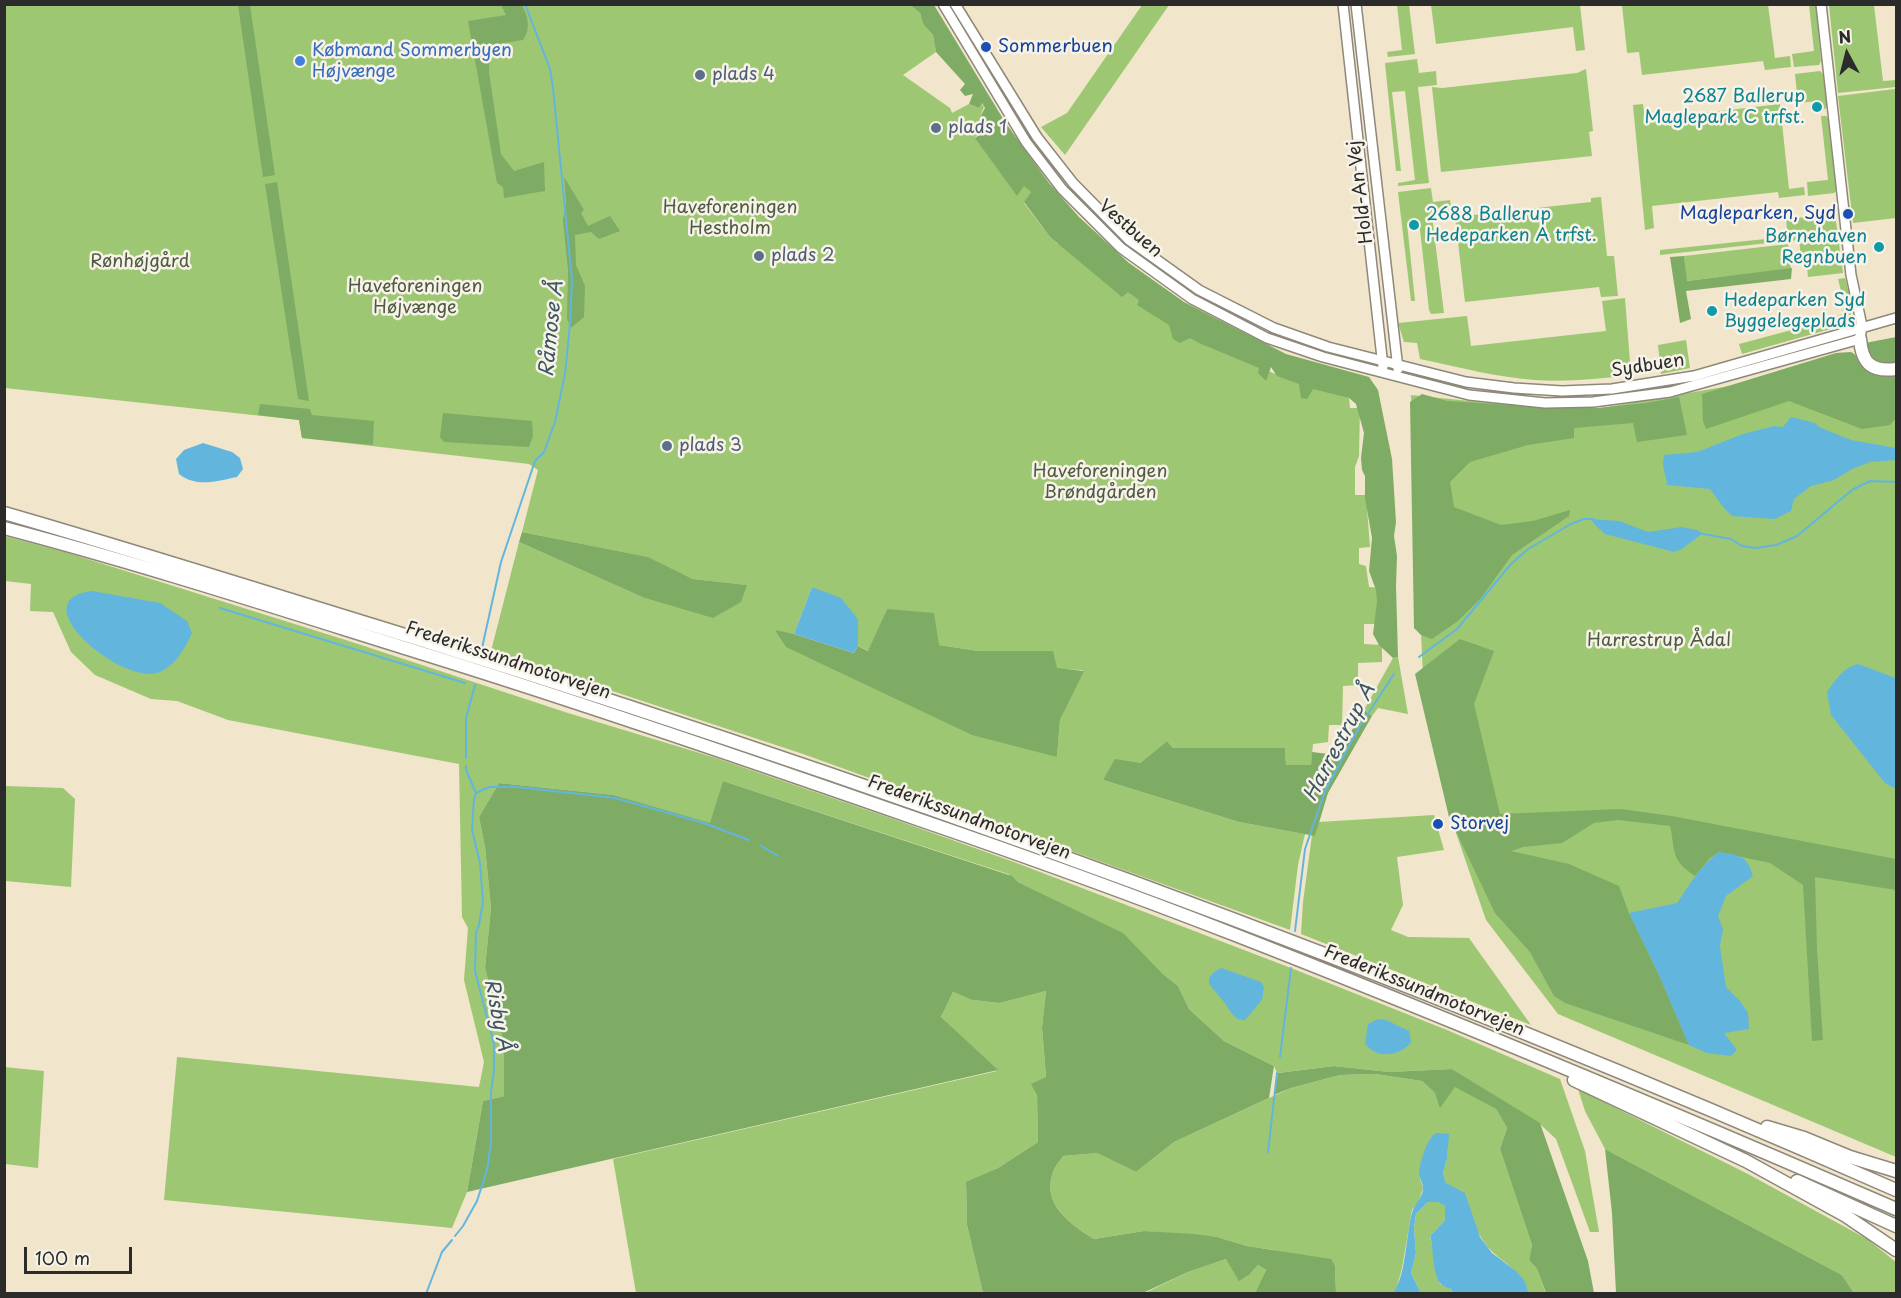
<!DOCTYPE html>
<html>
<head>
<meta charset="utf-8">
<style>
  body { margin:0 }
  #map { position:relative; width:1901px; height:1298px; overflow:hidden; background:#f1e5cb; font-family:"Playpen Sans",sans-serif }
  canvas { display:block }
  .frame { position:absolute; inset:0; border:6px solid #2b2b2b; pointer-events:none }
  .north { position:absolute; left:1817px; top:24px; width:60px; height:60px; -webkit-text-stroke:4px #f7f3e8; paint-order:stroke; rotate:353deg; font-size:16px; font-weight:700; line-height:24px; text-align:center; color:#2b2b2b }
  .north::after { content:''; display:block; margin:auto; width:21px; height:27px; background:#2b2b2b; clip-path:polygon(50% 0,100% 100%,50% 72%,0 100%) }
  .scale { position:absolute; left:24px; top:1247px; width:108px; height:27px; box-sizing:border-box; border:3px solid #2b2b2b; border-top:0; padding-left:8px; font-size:18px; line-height:21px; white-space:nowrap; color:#2b2b2b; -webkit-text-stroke:4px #f7f3e8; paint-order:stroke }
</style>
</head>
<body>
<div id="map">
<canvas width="1901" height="1298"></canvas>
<div class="frame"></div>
<div class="north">N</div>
<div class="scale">100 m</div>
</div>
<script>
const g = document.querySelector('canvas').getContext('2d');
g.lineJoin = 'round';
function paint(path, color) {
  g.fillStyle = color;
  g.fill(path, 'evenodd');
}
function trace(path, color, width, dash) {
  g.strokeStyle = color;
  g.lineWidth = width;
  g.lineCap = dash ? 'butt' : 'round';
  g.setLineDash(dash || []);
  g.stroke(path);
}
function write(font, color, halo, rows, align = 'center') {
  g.font = font + ' "Playpen Sans",sans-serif';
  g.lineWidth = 5;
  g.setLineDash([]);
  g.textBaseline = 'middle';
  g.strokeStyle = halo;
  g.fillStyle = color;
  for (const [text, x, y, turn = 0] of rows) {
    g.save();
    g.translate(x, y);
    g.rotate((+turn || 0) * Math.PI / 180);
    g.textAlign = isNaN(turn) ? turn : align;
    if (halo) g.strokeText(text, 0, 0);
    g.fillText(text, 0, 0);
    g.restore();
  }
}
const green = new Path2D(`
  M5 5H910L920 13 923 24 933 35 936 52 903 75 950 108 952 113 969 104 979 108 981 103 984 107 980 117 989 128 975 137 1017 195 1024 185 1031 192 1024 203 1050 237 1058 244H1062L1182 329 1273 373 1349 398 1350 408H1360L1359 456 1355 467V495H1366L1370 547 1359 548V564L1366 566 1369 587 1380 588V624H1364V644L1382 645V662L1358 663V685L1343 686 1342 725H1329L1328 742 1313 744 1311 766 1286 765 1285 748H1173L1167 741 1140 763 1103 780 1239 822 1305 834 1298 865 1290 930 803 754 491 651 519 542 642 597 746 585 693 579 647 557 522 532 538 470 529 464 302 438 299 420 5 388ZM812 587 858 619V646L869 651 887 609 939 645 978 651 1057 669 1083 670 1060 720 1057 757 775 631 794 634Z
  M1142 5H1169L1065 155 1041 127 1067 113Z
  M1397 5H1409L1415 54 1388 57 1387 52 1402 50Z
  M1431 5H1580L1585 50 1576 51 1573 27 1436 44Z
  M1622 5H1768L1775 58 1790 56 1791 67 1765 70 1763 61 1642 75 1639 52 1628 53 1627 52Z
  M1809 5H1816L1821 61 1819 65 1794 67 1792 54 1814 51Z
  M1829 5H1874L1883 81 1896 80V87L1838 93Z
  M1417 59 1419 73 1436 71 1437 85 1418 87 1429 183 1398 186V183L1415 180 1405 91 1392 92 1401 171H1396L1385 63Z
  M1586 69 1593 131 1589 132 1592 156 1441 172 1432 87 1442 88 1577 73Z
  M1820 71 1823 74 1827 106 1825 109 1821 110 1819 101 1798 103 1795 74Z
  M1895 89 1896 104V218L1853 223 1838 96Z
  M1643 104 1645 120 1780 104 1789 189 1804 187 1805 195 1779 198 1778 192 1652 206 1654 228 1645 230 1633 105Z
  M1821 116H1826L1828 118 1836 191 1834 193 1808 196 1807 182 1828 180Z
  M1431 188 1433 202 1450 200 1452 214 1432 216 1444 313 1431 314 1429 310 1419 221 1407 223 1415 301H1411L1398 192Z
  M1601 197 1607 256H1614L1618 296 1601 297 1599 287 1465 302 1455 217 1591 202V198Z
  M1835 214 1843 273 1808 277 1806 256H1801L1799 240 1788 241 1786 219Z
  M1785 237 1786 241 1660 255V250Z
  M1788 244 1791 269 1686 281 1684 256Z
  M1845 278C1849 295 1860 316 1841 326L1742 354 1739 344 1829 320 1842 314 1844 303 1838 279Z
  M1625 298 1631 375C1599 379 1566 382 1534 380 1496 377 1458 367 1420 359L1417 343 1404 342 1398 323 1467 316 1471 346 1606 331 1602 301Z
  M1686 340 1690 368 1661 374 1658 345Z
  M1896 345V1157L1558 1014 1486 920 1455 830 1423 678 1411 395 1577 412 1770 379Z
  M4 536 65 552 352 642 568 713 716 758 899 821 1014 862 1291 968 1447 1030 1560 1079 1585 1151 1599 1232H1590L1556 1139 1541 1125 1452 1069 1389 1072 1334 1066 1277 1073 1274 1066 1224 1041 1189 1009 1178 986 1163 974 1122 933 1018 882 1008 874 723 781 711 824 614 795 499 783 479 817 485 847 491 908 485 968 504 1043V1096L483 1101 467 1192 452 1228 164 1200 177 1057 479 1087 484 1062 464 980 468 928 462 917 459 764 228 720 177 701 151 699 95 675 71 652 53 612 30 611 31 584 5 581Z
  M1398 657 1408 714 1378 708 1372 716 1364 710 1393 658Z
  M5 786 63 788 75 799 71 887 5 881Z
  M1434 815 1444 850 1397 857 1403 905 1391 930 1408 937 1469 938 1531 1025 1301 934 1303 902 1312 835 1315 836 1319 822Z
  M1046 991 1042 1027 1046 1077 1037 1095 1038 1142 998 1168 966 1183 967 1225 983 1293H636L613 1159 997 1071 941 1017 953 992 972 1000 1000 1003Z
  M4 1067 44 1071 38 1168 5 1164Z
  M1375 1074 1422 1081 1435 1093 1455 1086 1496 1109 1507 1128 1500 1149 1532 1245 1529 1260 1537 1269 1546 1294 1529 1293C1519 1266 1503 1265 1486 1245L1446 1183 1443 1173 1447 1159 1448 1134 1419 1175 1423 1188 1419 1201 1412 1210 1402 1268 1396 1291 1393 1293H1336L1335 1266 1274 1250 1247 1246 1217 1237 1144 1231 1094 1239C1070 1224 1041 1204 1053 1172 1055 1166 1060 1161 1063 1156L1097 1153 1136 1172 1174 1142 1291 1088 1340 1075Z
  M1578 1089 1748 1174 1867 1239 1896 1262V1293H1854L1842 1275 1605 1149 1585 1111Z
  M1438 1201 1445 1206V1220L1430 1236 1440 1284 1451 1289 1453 1293H1421L1411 1273 1416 1253 1414 1228 1416 1214 1428 1202Z
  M1226 1259 1250 1274 1258 1265 1266 1270 1255 1293 1143 1294 1188 1272Z`);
const forest = new Path2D(`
  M238 5H250L275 175 263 177Z
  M501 5H522C528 16 531 29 523 40L490 45 489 72 501 154 514 171 544 162 545 191 504 198 503 187 497 183 468 21 506 15Z
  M910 5H934L1005 122 1049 183 1079 217 1129 263 1184 302 1286 354 1369 377 1378 390 1392 459 1396 522 1394 536 1397 556 1396 586 1398 657 1393 658 1379 645 1373 634 1377 602 1376 590 1369 571 1372 538 1365 498V476L1362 470 1361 458 1364 433 1356 404 1349 398 1313 389 1307 399 1301 398 1299 384 1277 376 1271 367 1266 381 1258 373 1259 368 1199 343 1190 338 1180 343 1173 339 1169 325 1137 305 1139 300 1128 292 1122 297 1050 237 1024 202 1031 192 1024 186 1017 196 975 138 989 128 980 117 985 108 982 103 979 108 969 104 973 94 965 96 960 90 965 84 936 52 933 35 923 24 920 13Z
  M564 177 584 210 581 213 588 226 610 216 620 231 599 239 591 232 575 235 576 265 585 286 584 317 571 328 567 319 568 270 563 220 566 202Z
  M277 182 309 401 298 399 265 184Z
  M1684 256 1687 281 1792 268 1791 279 1686 291 1691 319 1680 323 1670 257Z
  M1896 337V365C1879 368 1871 357 1865 343Z
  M1851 352C1857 355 1860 361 1865 366 1874 376 1884 375 1896 374V418L1890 425 1862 429 1789 401 1706 429 1703 421 1702 394 1836 353Z
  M1422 394 1447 401 1561 408H1598L1646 403 1679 397 1687 435 1637 442 1633 423 1574 428V438L1528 445 1470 462 1450 482 1454 507 1501 525 1533 521 1570 510 1569 516 1512 555 1481 598 1458 621 1432 639 1421 635 1414 628 1410 402Z
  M260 404 310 409 312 415 374 421 373 445 302 438 299 420 258 415Z
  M443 413 532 421 533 436 529 447 444 442 440 437Z
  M522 532 648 557 693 579 747 585 741 602 713 618 642 597 519 542Z
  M887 609 934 613 939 645 978 651H1053L1057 668 1084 671 1060 720 1057 757 972 735 786 647 775 630 794 634 854 653 858 646 868 651Z
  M1460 639 1494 651 1474 704 1500 814 1621 809 1672 816 1896 859V890L1815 877 1817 949 1823 1040 1812 1041 1803 885 1770 863 1719 852 1710 858 1695 876C1670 859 1676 853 1670 826L1618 820 1594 823 1562 843 1523 847 1511 851 1569 864 1619 886 1629 913 1659 975 1689 1045 1565 1003 1554 996 1530 952 1495 913 1449 817 1415 674Z
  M1364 710 1372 716 1328 793 1315 836 1239 822 1103 780 1115 759 1140 763 1167 741 1173 748H1285L1286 765H1311L1312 752 1337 755Z
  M723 781 1012 876 1018 882 1123 933 1163 974 1178 986 1189 1009 1224 1041 1274 1066 1269 1098 1174 1142 1136 1172 1097 1153 1063 1156C1060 1161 1055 1166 1053 1172 1041 1204 1070 1224 1094 1239L1144 1231 1194 1234 1217 1237 1247 1246 1331 1259 1335 1266 1336 1293H1255L1266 1270 1258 1265 1250 1274 1239 1281 1226 1259 1188 1272 1143 1293H983L967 1225 966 1182 998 1168 1038 1142 1037 1095 1031 1084 1046 1077 1042 1027 1046 991 1000 1003 972 1000 953 992 941 1017 998 1070 467 1192 483 1101 504 1096V1043L485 968 491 908 485 847 479 817 499 783 614 795 710 823Z
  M1334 1066 1389 1072 1452 1069 1540 1123 1588 1261 1594 1293H1546L1537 1269 1529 1260 1532 1245 1500 1149 1507 1128 1496 1109 1455 1087 1440 1108 1435 1093 1422 1081 1375 1074 1340 1075 1291 1088 1274 1095 1278 1073Z
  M1605 1149 1842 1275 1854 1293H1616L1612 1213Z`);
const water = new Path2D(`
  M1791 417 1815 423 1819 427 1851 440 1896 448V460L1870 462 1852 469 1834 480 1811 486 1794 499 1791 511 1775 519 1732 516 1724 508 1710 489 1667 485C1666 473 1661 468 1664 455L1697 452 1743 434 1774 426 1783 427Z
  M203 443 232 452 240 458 243 469 237 477C217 481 197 488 179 474L176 459 184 450Z
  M1591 519 1619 521 1648 532 1682 527 1697 530 1703 533 1682 549 1674 552 1605 534 1595 525Z
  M812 587 841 598 858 619V646L854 653 794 634Z
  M92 591 160 603 187 621 192 633C185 648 176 665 160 672 125 688 18 600 92 591Z
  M1858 664 1896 678V789L1885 783 1831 715 1827 692C1835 680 1844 667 1858 664Z
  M1719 852C1739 855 1747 855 1753 876L1726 896 1718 916 1723 929 1720 946 1726 987 1740 1001 1748 1013 1749 1029 1724 1033 1737 1050 1731 1056 1707 1053 1689 1045 1659 975 1629 913 1677 903C1690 884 1701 865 1719 852Z
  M1221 968 1261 982 1264 987 1262 1000 1245 1020 1237 1019 1230 1011 1225 1003 1209 984V978L1214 972Z
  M1378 1019 1386 1020 1409 1031 1411 1042C1400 1057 1376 1059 1365 1044L1368 1024Z
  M1436 1133 1449 1134 1447 1159 1443 1173 1446 1183 1465 1193 1480 1237 1492 1253 1516 1271 1524 1280 1529 1293H1453L1451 1289C1448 1288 1445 1287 1442 1285 1432 1277 1434 1249 1430 1236L1445 1220V1206L1438 1202H1428L1416 1214 1414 1228 1416 1253 1411 1273 1421 1293H1393C1406 1277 1406 1234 1412 1213 1414 1204 1423 1198 1423 1188 1423 1184 1420 1179 1419 1175 1419 1164 1427 1138 1436 1133Z`);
const stream = new Path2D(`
  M1703 534 1731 539 1742 546 1755 548 1776 545 1797 536 1852 490 1870 481 1896 482
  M220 608 465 683
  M482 648 501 562 535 461 544 452 555 422 565 374 570 324 572 280 553 88 550 69 525 4
  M1419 657 1457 629 1511 564 1528 549 1571 524 1584 519H1594
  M466 758V718L475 685
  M466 766V770L476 793
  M476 793 489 787H517L615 798 704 823 749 840
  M760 845 778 856
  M1295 931 1305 849 1325 791 1358 729 1394 674
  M1280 1057 1291 968
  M1268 1152 1277 1073
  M455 1236 463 1226 477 1201 487 1170 491 1143V1092L494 1071V1044L475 971 476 933 479 925 483 902 480 863 472 830 474 799 476 793
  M426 1294 442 1252 452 1240`);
const secondary = new Path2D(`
  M943 4 1026 142 1062 189 1121 248 1192 299 1267 338 1323 357 1469 395 1545 403 1593 402 1670 392 1860 339 1862 326 1851 275 1821 4
  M955 4 1037 137 1073 183 1129 240 1199 290 1274 328 1328 347 1466 382 1514 388 1562 391 1612 389 1694 376 1896 318
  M1343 4 1383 367
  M1356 4 1398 369`);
const highway = new Path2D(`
  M1860 339C1862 364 1872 372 1896 369
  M4 513C108 543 211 575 314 607 852 771 1382 963 1896 1190
  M4 528C145 565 283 610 421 653 589 705 754 762 920 820 1025 856 1130 894 1233 934 1456 1021 1677 1114 1896 1209
  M1574 1080 1746 1161 1846 1216 1896 1250
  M1767 1127 1804 1138 1850 1157 1896 1171
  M1797 1181 1896 1226`);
const markers = [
  [986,47,6,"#1a4fb4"],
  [300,61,6,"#3f7fe0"],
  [700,75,6,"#5c6f8a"],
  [1817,107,6,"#0f9aa8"],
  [936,128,6,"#5c6f8a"],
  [1848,214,6,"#1a4fb4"],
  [1414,225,6,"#0f9aa8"],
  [1879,247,6,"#0f9aa8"],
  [759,256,6,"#5c6f8a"],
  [1712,311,6,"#0f9aa8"],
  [667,446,6,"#5c6f8a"],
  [1438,824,6,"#1a4fb4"]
];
const transitNames = [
  ["Sommerbuen",998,47],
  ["Magleparken, Syd",1836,214,"right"],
  ["Storvej",1450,824]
];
const shopNames = [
  ["Købmand Sommerbyen",312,51],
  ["Højvænge",312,72]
];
const serviceNames = [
  ["plads 4",712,75],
  ["plads 1",948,128],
  ["plads 2",771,256],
  ["plads 3",679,446]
];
const cultureNames = [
  ["2687 Ballerup",1805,97],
  ["Maglepark C trfst.",1805,118],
  ["2688 Ballerup",1426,215,"left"],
  ["Hedeparken A trfst.",1426,236,"left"],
  ["Børnehaven",1867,237],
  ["Regnbuen",1867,258],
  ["Hedeparken Syd",1724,301,"left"],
  ["Byggelegeplads",1724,322,"left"]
];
const streetNames = [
  ["Hold-An Vej",1361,192,-97],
  ["Vestbuen",1130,229,41],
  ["Sydbuen",1648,366,-9],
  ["Frederikssundmotorvejen",508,661,18],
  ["Frederikssundmotorvejen",969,818,20],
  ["Frederikssundmotorvejen",1424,991,22]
];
const parkNames = [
  ["Haveforeningen",730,208],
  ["Hestholm",730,229],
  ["Rønhøjgård",140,262],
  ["Haveforeningen",415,287],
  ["Højvænge",415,308],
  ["Haveforeningen",1100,472],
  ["Brøndgården",1100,493],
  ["Harrestrup Ådal",1659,641]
];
const waterNames = [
  ["Råmose Å",552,329,-84],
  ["Harrestrup Å",1340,743,-62],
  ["Risby Å",497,1015,79]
];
paint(green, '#9ec773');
paint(forest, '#7eac65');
paint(water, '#62b6de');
trace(stream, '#62b6de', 2);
trace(secondary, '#8e887b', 12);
trace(highway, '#8e887b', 15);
trace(secondary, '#fff', 9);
trace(highway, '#fff', 12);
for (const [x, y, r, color] of markers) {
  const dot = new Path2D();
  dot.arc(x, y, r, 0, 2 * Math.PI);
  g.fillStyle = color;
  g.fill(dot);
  trace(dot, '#f7f3e8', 2);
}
write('18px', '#164399', '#f7f3e8', transitNames, 'left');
write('18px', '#366cbe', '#f7f3e8', shopNames, 'left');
write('18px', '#4e5e75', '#f7f3e8', serviceNames, 'left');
write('18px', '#0d838f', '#f7f3e8', cultureNames, 'right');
write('18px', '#2b2b2b', '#f7f3e8', streetNames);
write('18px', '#4e5a41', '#f7f3e8', parkNames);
write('italic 20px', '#3c5561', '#f7f3e8', waterNames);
</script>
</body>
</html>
